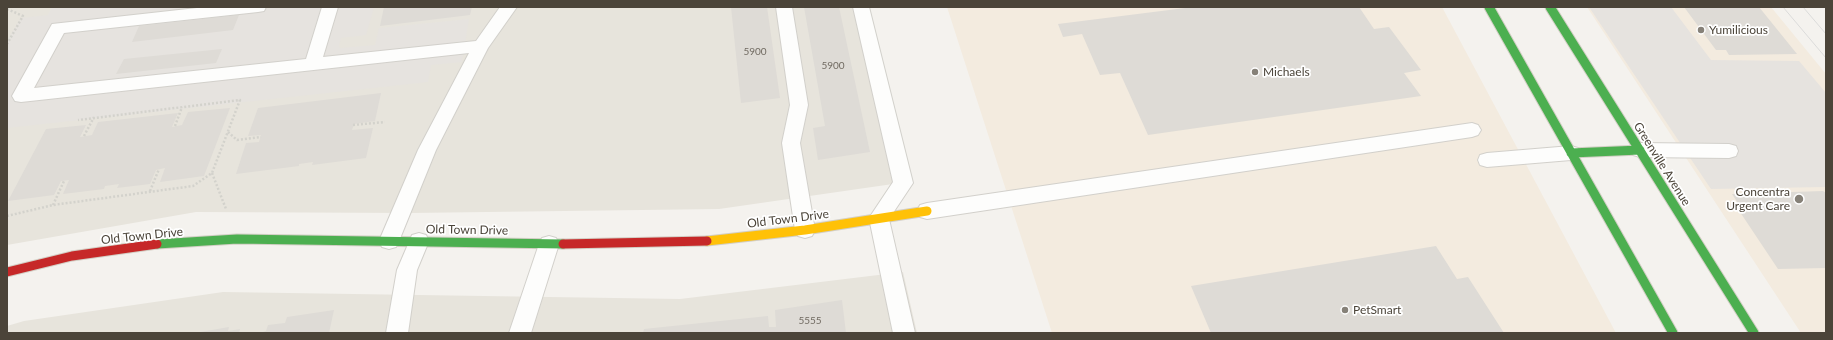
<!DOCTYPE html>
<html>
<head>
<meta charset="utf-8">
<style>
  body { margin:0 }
  #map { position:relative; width:1833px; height:340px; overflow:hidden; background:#f4f2ee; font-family:Lato,sans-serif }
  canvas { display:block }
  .frame { position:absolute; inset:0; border:8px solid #4b4439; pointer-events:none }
</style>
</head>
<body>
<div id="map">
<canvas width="1833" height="340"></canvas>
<div class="frame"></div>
</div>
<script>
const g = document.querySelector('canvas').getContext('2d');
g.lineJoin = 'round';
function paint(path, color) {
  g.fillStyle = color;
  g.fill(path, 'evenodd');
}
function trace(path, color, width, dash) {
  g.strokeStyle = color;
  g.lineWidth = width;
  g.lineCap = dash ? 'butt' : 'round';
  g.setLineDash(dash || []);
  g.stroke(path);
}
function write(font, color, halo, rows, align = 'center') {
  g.font = font + ' Lato,sans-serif';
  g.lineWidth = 3.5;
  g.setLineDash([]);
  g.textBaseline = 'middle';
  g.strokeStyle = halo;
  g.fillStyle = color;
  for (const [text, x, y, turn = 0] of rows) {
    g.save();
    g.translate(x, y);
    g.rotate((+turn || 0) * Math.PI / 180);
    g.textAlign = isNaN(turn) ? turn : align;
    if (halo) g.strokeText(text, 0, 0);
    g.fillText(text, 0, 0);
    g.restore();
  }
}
const residential = new Path2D(`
  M7 7H853L893 184 719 209 410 213 196 212 7 245Z
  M903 272 917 333H7V326L24 321 223 292 680 299Z`);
const commercial = new Path2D(`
  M947 7H1442L1616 333H1052Z
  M1587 7H1771L1826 74V333H1801Z`);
const parking = new Path2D(`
  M52 7H374L366 35 341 38 339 45 340 48 375 45 379 28 469 19 462 62 431 65 428 82 7 128V41L21 18 48 15Z
  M1589 7H1671L1711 60 1799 61 1826 93V187L1711 189Z`);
const building = new Path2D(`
  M384 7H472L470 15 380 26Z
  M731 7H767L780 98 741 103Z
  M804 7H839L870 152 818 160 813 128 825 126Z
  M1193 7H1359L1374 29 1389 27 1421 70 1404 73 1421 96 1148 135 1120 73 1100 75 1082 34 1063 37 1058 24Z
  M1684 7H1759L1797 54 1729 55 1726 50H1716Z
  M239 15 233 30 132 42 139 26Z
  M222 49 216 63 116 74 124 59Z
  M381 93 375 121 354 124 352 130 373 128 366 158 312 165 313 162 299 164V166L236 174 246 143 259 142 261 135 248 136 258 108Z
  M230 108 204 176 160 182 165 168 156 170 150 184 117 188 119 184 105 186 104 189 63 194 69 180 61 181 54 195 8 201 46 129 86 125 80 137 92 135 98 122 178 113 172 127 182 125 188 112Z
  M1823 191 1826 193V268L1778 269 1736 206H1740L1732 194Z
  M1436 246 1457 279 1468 277 1504 333H1211L1191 286Z
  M842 300 846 333H643L644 329 768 316 769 327H776L775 310Z
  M334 310 329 333H260L266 331 268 325 285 323 287 317Z
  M229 327 228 331 240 329 239 333H195Z`);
const path = new Path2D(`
  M7 9 23 16 7 44
  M353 125 385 122
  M175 126 182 107
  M228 132 237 140 261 137
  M84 136 94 117
  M212 173 226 209
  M150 191 159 169
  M53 205 64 181
  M7 216 53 205 193 186 212 173 240 100 78 120`);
const lane = new Path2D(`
  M206 7H266L264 11 258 12 64 33 34 88 306 59 322 7H338L323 57 476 41 500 7H517L488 48 436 150 399 241 396 247 389 249 382 247 379 241 418 150 469 53 21 102 15 101 12 96 52 24Z
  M776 7H792L808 105 800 143 815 230 812 236 805 238 798 236 795 230 782 143 790 105Z
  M853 7H869L913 183 889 219 915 333H893L869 218 893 182Z
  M1472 123 1478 125 1481 130 1478 135 1472 137 927 219 920 217 917 211 920 205 927 203Z
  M1640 143 1729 144 1736 146 1738 151 1736 156 1729 158 1640 157 1633 155 1631 150 1633 145Z
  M1571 146 1578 148 1580 153 1578 158 1571 160 1487 167 1480 165 1478 160 1480 155 1487 153Z
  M419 233 426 235 429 241 417 270 408 333H386L397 270 412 235Z
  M549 236 556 238 559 244 531 333H509L539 244 542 238Z`);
const fast = new Path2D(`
  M1489 7 1673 333
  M1550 7 1754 333
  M1571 153 1640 150
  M157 244 237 239 563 244`);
const slow = new Path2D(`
  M707 241 805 230 927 211`);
const jam = new Path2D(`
  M563 244 707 241
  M7 272 72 256 157 244`);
const tram = new Path2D(`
  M1783 7 1826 58
  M1803 7 1826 34`);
const markers = [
  [1701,30,4,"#868178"],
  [1255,72,4,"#868178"],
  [1799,199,5,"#868178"],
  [1345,310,4,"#868178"]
];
const numberNames = [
  ["5900",755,52],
  ["5900",833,66],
  ["5555",810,321]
];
const poiNames = [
  ["Yumilicious",1709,30],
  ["Michaels",1263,72],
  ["Concentra",1790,192,"right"],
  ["Urgent Care",1790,206,"right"],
  ["PetSmart",1353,310]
];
const streetNames = [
  ["Greenville Avenue",1662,164,58],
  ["Old Town Drive",788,219,-7],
  ["Old Town Drive",467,230,1],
  ["Old Town Drive",142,236,-6]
];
paint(residential, '#e7e4dc');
paint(commercial, '#f3ebdf');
paint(parking, '#e6e3df');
paint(building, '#dedbd6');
trace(lane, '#d2d0cb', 2);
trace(fast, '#d3cfc5', 11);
trace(slow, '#d3cfc5', 11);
trace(jam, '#d3cfc5', 11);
trace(path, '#d3d2cc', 2.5, [2, 2]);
paint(lane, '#fdfdfc');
trace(fast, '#4caf50', 9);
trace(slow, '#ffc107', 9);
trace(jam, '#c62828', 9);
trace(tram, '#dbdbda', 1);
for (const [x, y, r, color] of markers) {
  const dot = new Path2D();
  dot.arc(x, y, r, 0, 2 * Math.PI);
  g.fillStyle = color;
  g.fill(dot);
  trace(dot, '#fff', 1.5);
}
write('10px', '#706a61', null, numberNames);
write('12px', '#4b4439', '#fff', poiNames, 'left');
write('12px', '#4b4439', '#fff', streetNames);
</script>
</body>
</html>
